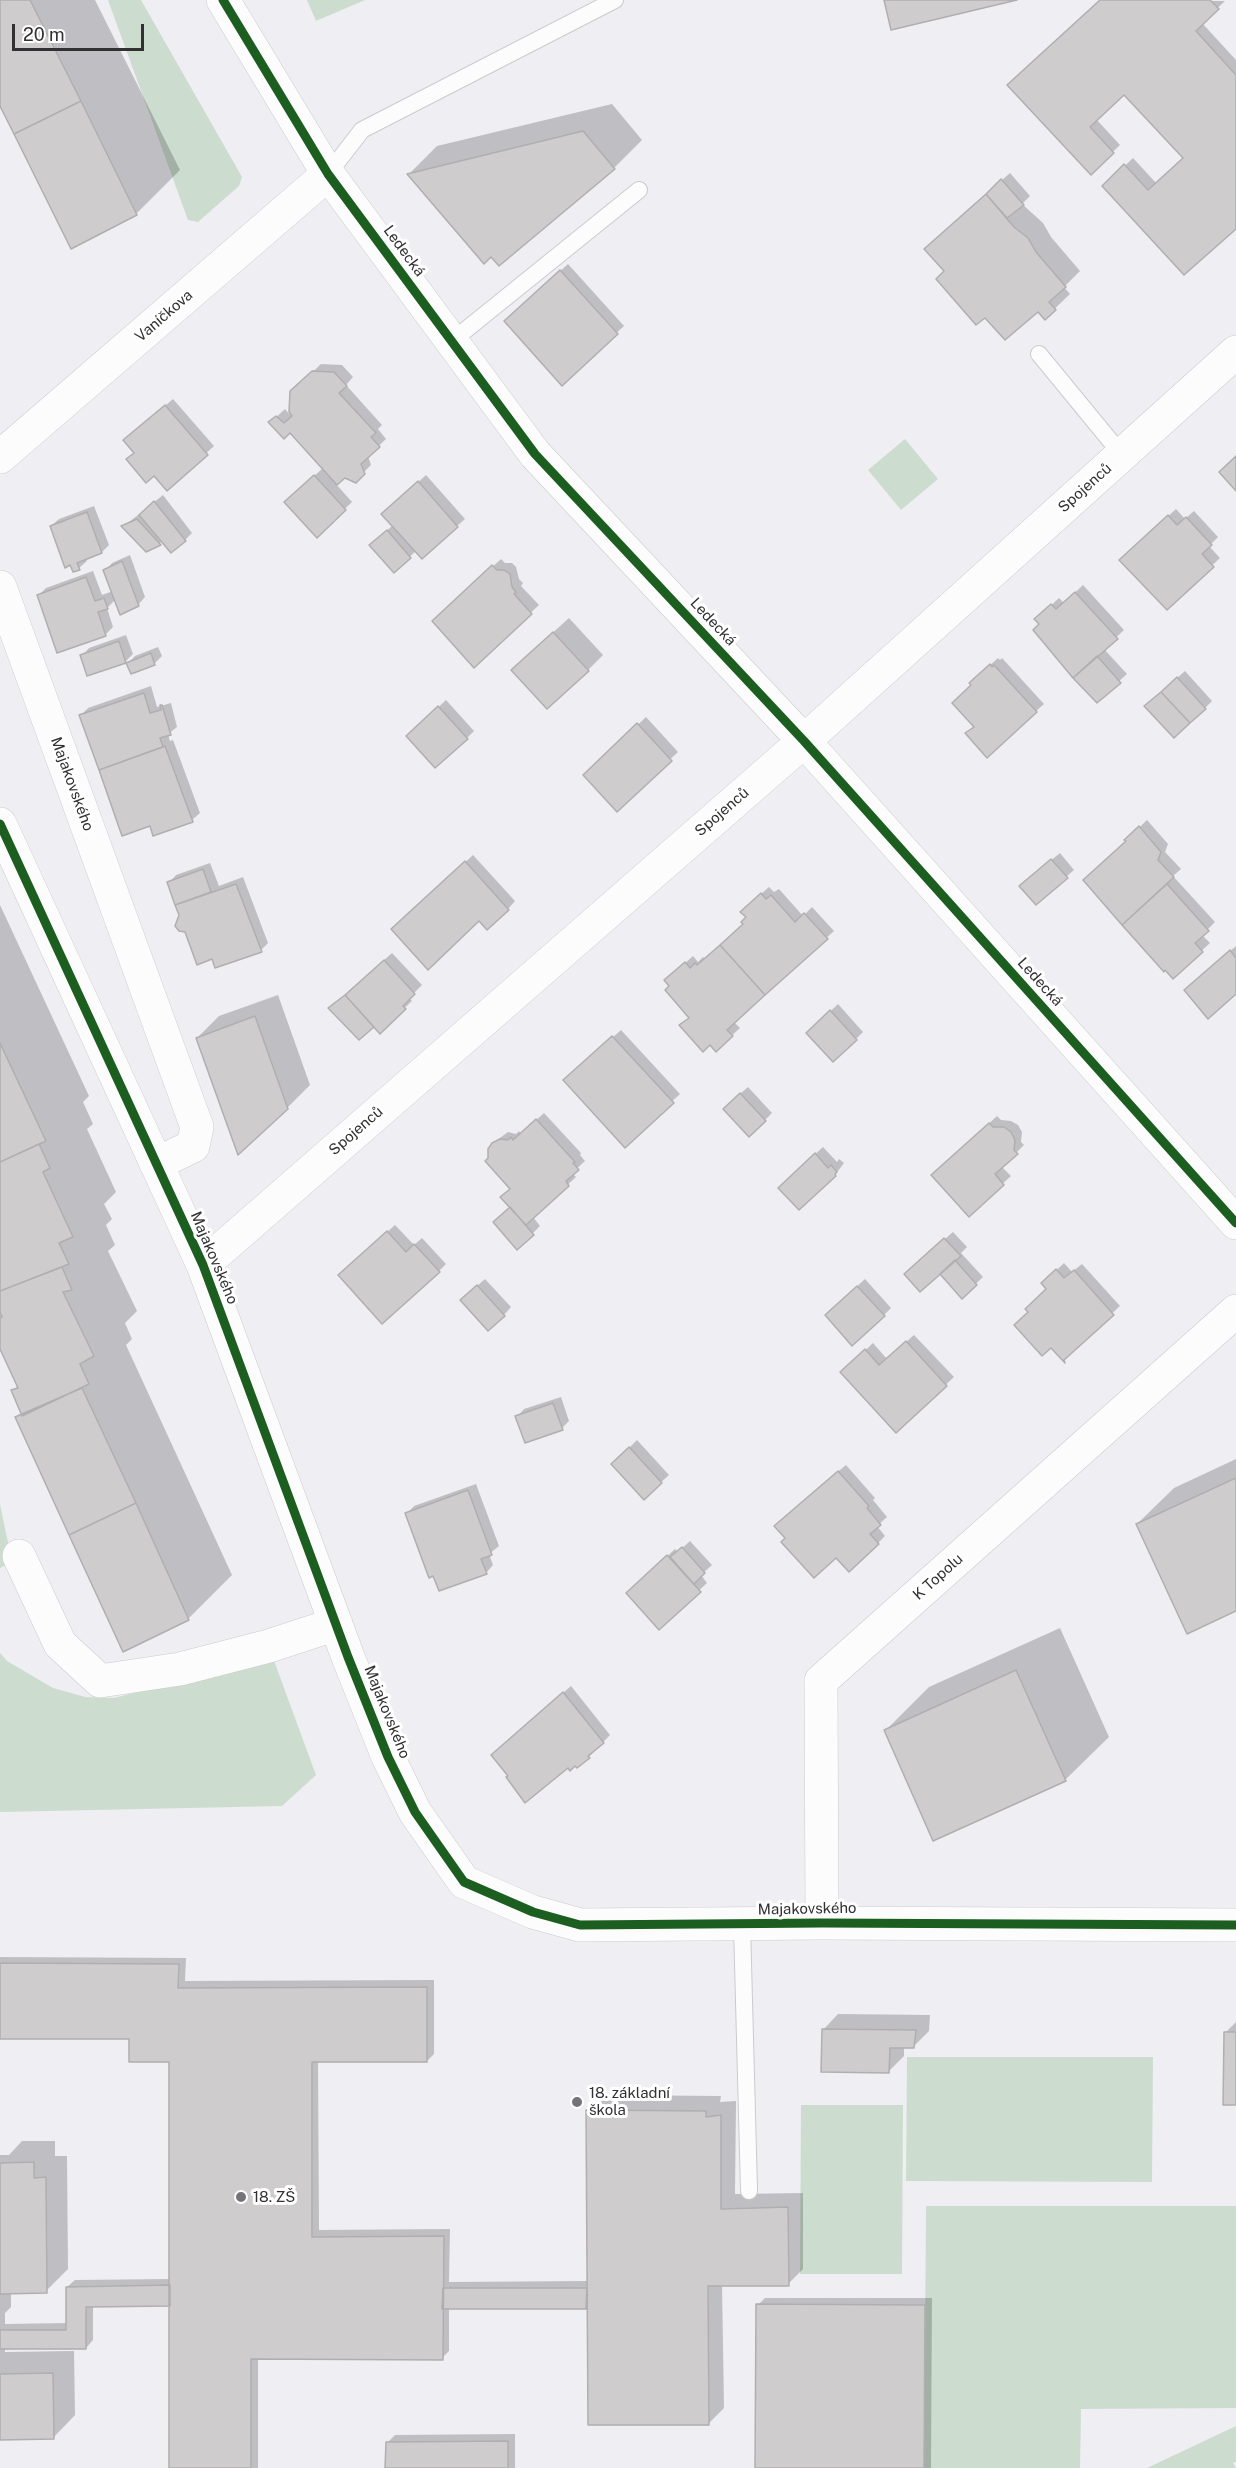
<!DOCTYPE html>
<html>
<head>
<meta charset="utf-8">
<style>
  body { margin:0 }
  #map { position:relative; width:1236px; height:2468px; overflow:hidden; background:#efeef3; font-family:"Public Sans",sans-serif }
  canvas { display:block }
  .scale { position:absolute; left:12px; top:24px; width:132px; height:27px; box-sizing:border-box; border:3px solid #313134; border-top:0; padding-left:8px; font-size:18px; line-height:21px; white-space:nowrap; color:#313134; -webkit-text-stroke:4px #fff; paint-order:stroke }
</style>
</head>
<body>
<div id="map">
<canvas width="1236" height="2468"></canvas>
<div class="scale">20 m</div>
</div>
<script>
const g = document.querySelector('canvas').getContext('2d');
g.lineJoin = 'round';
function paint(path, color) {
  g.fillStyle = color;
  g.fill(path, 'evenodd');
}
function trace(path, color, width, dash) {
  g.strokeStyle = color;
  g.lineWidth = width;
  g.lineCap = dash ? 'butt' : 'round';
  g.setLineDash(dash || []);
  g.stroke(path);
}
function write(font, color, halo, rows, align = 'center') {
  g.font = font + ' "Public Sans",sans-serif';
  g.lineWidth = 6;
  g.setLineDash([]);
  g.textBaseline = 'middle';
  g.strokeStyle = halo;
  g.fillStyle = color;
  for (const [text, x, y, turn = 0] of rows) {
    g.save();
    g.translate(x, y);
    g.rotate((+turn || 0) * Math.PI / 180);
    g.textAlign = isNaN(turn) ? turn : align;
    if (halo) g.strokeText(text, 0, 0);
    g.fillText(text, 0, 0);
    g.restore();
  }
}
const green = new Path2D(`
  M108 0H141L242 177 239 186 198 222 188 220Z
  M307 0H365L316 21Z
  M905 439 938 479 901 510 868 470Z
  M0 1504 12 1562 0 1568Z
  M0 1653 7 1661 53 1688 85 1697 114 1698 273 1658 316 1775 282 1806 0 1812Z
  M907 2057H1153L1152 2182 906 2181Z
  M801 2105H903L902 2274H800Z
  M926 2206H1236V2408L1081 2409 1080 2468H924Z
  M1236 2426V2462L1233 2463 1236 2468H1147Z`);
const shadow = new Path2D(`
  M0 0H95L180 170 136 214 0 103Z
  M1102 0 1225 1 1202 23 1236 60V227L1104 186 1133 158 1157 184 1184 158 1124 93 1096 119 1120 145 1091 173 1009 85Z
  M612 104 642 140 614 168 499 264 409 174 437 146Z
  M1010 173 1030 196 1022 204 1043 223 1051 237 1080 271 1064 287 1070 294 1045 318 1038 309 946 271 941 234Z
  M568 264 624 326 562 383 513 314Z
  M321 364 342 365 353 377 346 385 382 425 378 429 386 439 368 456 371 465 355 481 345 476 336 484 352 502 317 536 293 495 323 468 290 431 271 422 285 409 290 415 292 392Z
  M173 399 214 446 167 489 135 452 133 433Z
  M426 475 465 519 422 557 416 551 394 571 379 538 393 525 391 507Z
  M163 495 192 533 185 540 163 541 147 550 124 526Z
  M94 506 109 545 102 552 85 558 87 561 79 568 51 526 59 519Z
  M1176 509 1185 519 1194 511 1218 537 1209 546 1220 558 1167 608 1129 553Z
  M130 555 145 597 138 605 116 599 107 608 113 627 106 634 58 651 39 595 46 588 93 571 102 595 113 591 105 571 112 563Z
  M501 559 505 563H512L516 567 519 579 523 583 521 586 539 605 474 666 441 614Z
  M1083 585 1124 630 1104 649 1127 674 1097 701 1044 612 1059 598 1064 603Z
  M569 618 603 655 588 670 528 655Z
  M126 635 133 654 125 662 82 656 89 648Z
  M158 647 162 656 154 664 128 663 135 656Z
  M998 658 1000 660 1002 658 1044 704 987 755 967 733 975 725 973 685 978 676Z
  M1185 671 1212 701 1205 708 1154 699Z
  M151 686 157 707 171 703 177 727 168 734 170 741 173 740 200 813 192 820 154 834 151 824 81 715 88 708Z
  M446 700 474 731 467 738 408 736Z
  M646 717 678 752 617 809 585 775Z
  M1147 820 1168 844 1165 852 1181 869 1173 876 1215 922 1202 935 1210 943 1173 977 1166 968 1164 970 1085 880Z
  M1060 853 1074 870 1036 903 1028 879Z
  M473 855 515 901 508 909 487 928 479 919 401 922Z
  M210 863 219 886 243 877 268 943 261 950 212 957 180 915 169 883 176 875Z
  M769 887 774 892 779 889 803 916 812 907 834 931 734 1022 740 1028 716 1050 691 1017 671 986 674 973 693 956 698 962 703 957 705 959 745 924 750 904Z
  M0 905 89 1096 83 1102 93 1124 87 1129 116 1192 104 1204 112 1219 106 1225 115 1245 108 1251 137 1311 125 1323 132 1339 126 1345 232 1575 188 1619 17 1418 22 1412 12 1391 19 1385 0 1345V1315L2 1313 0 1308Z
  M1236 946V992L1193 983Z
  M392 953 422 985 409 998 412 1001 380 1031 338 1001Z
  M278 995 310 1085 287 1108 197 1038 219 1016Z
  M838 1004 863 1032 856 1039 808 1033Z
  M621 1030 680 1094 625 1145 573 1073Z
  M748 1087 772 1113 765 1120 732 1101Z
  M544 1113 581 1153 580 1155 585 1161 572 1173 576 1177 533 1217 540 1226 518 1248 512 1188 493 1143 508 1132 516 1134 519 1131 521 1134Z
  M997 1116 1001 1120 1011 1121 1018 1125 1022 1132 1021 1142 1024 1145 1002 1167 1011 1176 969 1215 941 1168Z
  M823 1147 837 1162 839 1159 844 1163 835 1175 787 1180Z
  M395 1225 414 1245 422 1238 446 1264 439 1271 347 1268Z
  M953 1232 967 1247 961 1253 983 1277 962 1297 940 1272 913 1267Z
  M1064 1263 1072 1272 1082 1264 1120 1306 1063 1359 1030 1312 1048 1289 1043 1283Z
  M485 1279 511 1307 504 1315 469 1293Z
  M865 1279 891 1308 884 1315 834 1308Z
  M914 1335 954 1377 896 1431 850 1365 873 1343 887 1359Z
  M561 1397 569 1421 562 1428 517 1417 524 1409Z
  M637 1440 669 1475 644 1498 613 1464Z
  M1236 1459V1609L1137 1524 1174 1488Z
  M846 1465 875 1498 873 1500 887 1517 877 1526 885 1536 878 1543 836 1556 787 1538 783 1518Z
  M476 1484 499 1546 489 1554 493 1565 486 1573 407 1514 414 1506Z
  M690 1541 712 1565 701 1575 707 1583 659 1628 635 1586 675 1549 678 1552Z
  M1060 1628 1109 1737 1065 1780 885 1731 929 1687Z
  M571 1686 610 1735 589 1757 568 1766 510 1775 500 1748Z
  M0 1957 186 1958 185 1981 434 1980V2054L427 2061 318 2060 319 2230 450 2229 449 2282 589 2281 588 2110 603 2095 721 2096 720 2102 736 2101 735 2194 803 2193V2269L788 2284H722L724 2408 709 2423 589 2304 586 2307H449V2351L442 2358H258V2468H170L171 2304 93 2305V2340L86 2348H5V2352L74 2351 75 2415 53 2438H0V2155H9L22 2141H55V2156H67L68 2269 46 2291 11 2292V2307L5 2313V2324L67 2323V2287L75 2280 171 2279V2060L130 2037 0 2038Z
  M838 2014 930 2015 929 2031 914 2046H904V2056L889 2071 823 2030Z
  M1236 2022V2104L1226 2032Z
  M765 2298H932L931 2468H757L758 2305Z
  M515 2434V2468H387V2443L395 2435Z`);
const building = new Path2D(`
  M0 0H30L81 101 14 134 0 106Z
  M884 0H1017L891 30Z
  M1100 0H1210L1219 9 1196 31 1236 75V229L1184 275 1102 186 1124 164 1148 190 1183 158 1124 95 1090 127 1114 153 1091 175 1007 85Z
  M81 101 137 215 71 249 14 134Z
  M583 131 615 169 499 266 491 257 484 264 407 174Z
  M1001 179 1024 205 1007 218 986 194Z
  M986 194 1014 227 1028 238 1036 252 1066 287 1049 302 1056 310 1045 320 1038 312 1005 340 985 318 976 325 936 279 944 271 924 249Z
  M560 270 618 334 562 386 504 321Z
  M312 371 334 372 347 386 339 393 376 433 371 437 380 447 361 464 365 474 356 483 345 478 337 485 290 433 284 439 268 422 276 416 284 423 292 416 289 412 290 391Z
  M165 405 208 455 167 491 154 476 146 483 126 459 134 453 123 440Z
  M1236 456V491L1219 472Z
  M314 475 346 510 317 538 284 502Z
  M418 481 458 527 422 559 381 514Z
  M154 501 186 541 171 553 139 515Z
  M87 512 102 553 77 563 80 570 73 572 70 565 65 568 50 526Z
  M1168 515 1177 525 1186 517 1212 545 1202 554 1214 567 1167 610 1119 560Z
  M137 519 161 545 146 552 121 526Z
  M387 530 411 558 394 573 369 545Z
  M122 561 139 606 120 615 103 570Z
  M492 565 497 570H504L510 574 512 587 516 592 514 594 532 614 474 668 432 621Z
  M86 577 95 601 104 598 108 609 98 612 106 636 57 653 37 595Z
  M1075 592 1118 639 1073 678 1033 630 1039 624 1034 619 1051 604 1056 609Z
  M553 632 589 671 547 709 511 670Z
  M119 641 126 663 87 676 80 655Z
  M151 653 155 665 131 674 126 663Z
  M1097 656 1121 683 1097 703 1073 678Z
  M990 664 992 667 994 665 1037 712 987 758 965 733 974 727 952 703 971 685 969 683Z
  M1177 677 1206 709 1190 723 1161 692Z
  M1161 692 1190 723 1174 738 1144 706Z
  M144 693 150 713 161 710 160 705H162L171 735 160 738 163 747 99 770 79 715Z
  M438 706 468 739 435 768 406 736Z
  M637 723 672 761 617 812 583 775Z
  M165 746 193 822 153 836 150 826 122 836 99 770Z
  M1139 826 1161 852 1158 860 1174 877 1122 925 1083 880 1126 841 1124 840Z
  M1051 859 1068 878 1036 905 1019 886Z
  M465 861 509 910 487 930 479 921 428 970 391 929Z
  M203 869 211 892 175 905 167 882Z
  M236 884 262 952 215 968 212 959 197 965 185 932 179 931 175 926 179 915 175 905Z
  M1167 884 1209 931 1195 943 1203 952 1173 979 1165 970 1164 972 1122 925Z
  M761 893 766 899 771 895 795 922 804 913 828 939 765 995 720 945 743 924 741 922 746 917 740 912Z
  M720 945 765 995 727 1030 733 1036 716 1052 710 1045 703 1052 679 1025 689 1018 665 990 669 986 664 980 685 962 690 968 695 963 697 965Z
  M1230 950 1236 958V994L1208 1019 1184 990Z
  M384 960 415 994 403 1006 406 1009 380 1034 345 995Z
  M345 995 374 1027 359 1040 328 1008Z
  M830 1010 857 1040 833 1062 806 1033Z
  M255 1016 288 1109 238 1155 196 1038Z
  M612 1036 674 1103 625 1148 563 1080Z
  M0 1043 46 1141 0 1162Z
  M740 1093 766 1121 749 1137 723 1109Z
  M536 1119 575 1162 573 1163 579 1170 566 1181 569 1186 526 1225 500 1197 510 1189 485 1161 488 1158V1149L492 1143 500 1139 508 1140 511 1137 513 1140Z
  M989 1123 993 1127H1004L1011 1132 1015 1140 1014 1150 1018 1154 995 1174 1004 1185 969 1217 931 1175Z
  M39 1144 50 1168 43 1172 73 1237 59 1243 69 1264 0 1291V1162Z
  M815 1153 828 1168 831 1165 837 1172 835 1174 836 1176 799 1210 778 1188Z
  M510 1207 534 1235 517 1250 493 1222Z
  M387 1231 406 1252 414 1244 440 1272 382 1324 338 1275Z
  M944 1238 961 1256 920 1292 904 1274Z
  M955 1260 977 1285 962 1299 940 1274Z
  M62 1267 72 1290 63 1292 94 1356 80 1364 89 1384 22 1416 11 1390 18 1388 0 1349V1318L2 1317 0 1312V1291Z
  M1056 1269 1064 1278 1074 1270 1114 1315 1064 1360 1065 1363 1051 1348 1042 1356 1014 1325 1028 1312 1025 1309 1046 1289 1041 1283Z
  M477 1285 505 1316 488 1331 460 1300Z
  M857 1286 885 1316 852 1346 825 1315Z
  M906 1341 947 1386 896 1433 840 1372 865 1349 879 1365Z
  M82 1388 136 1503 69 1535 15 1417Z
  M553 1403 563 1430 525 1443 515 1416Z
  M629 1447 662 1483 644 1500 611 1464Z
  M838 1471 869 1506 867 1508 881 1525 870 1534 879 1544 849 1572 836 1558 814 1578 781 1542 785 1538 774 1526Z
  M1236 1478V1611L1187 1634 1136 1524Z
  M468 1490 492 1555 481 1559 487 1574 439 1591 433 1576 429 1578 405 1513Z
  M136 1503 189 1620 123 1652 69 1535Z
  M682 1547 705 1573 694 1584 670 1557Z
  M667 1555 701 1592 659 1630 626 1593Z
  M1016 1670 1066 1781 933 1841 884 1730Z
  M563 1692 604 1743 588 1756 590 1758 577 1768 575 1766 570 1771 568 1768 525 1803 506 1777 508 1776 491 1755Z
  M0 1963 179 1964 178 1988 427 1987V2062H312V2237L444 2236 443 2360 251 2359V2468H169V2062H129V2039H0Z
  M822 2029 916 2030 914 2048H890L889 2073 821 2072Z
  M1224 2032H1236V2105H1223Z
  M586 2110 706 2111V2117L721 2115V2209L788 2207 789 2286H708L709 2425H588Z
  M34 2162V2178L46 2177 47 2293 0 2294V2163Z
  M170 2285V2306L86 2307V2349H0V2330H66V2287Z
  M443 2288H587L586 2309H442Z
  M756 2304 925 2305 924 2468H755Z
  M53 2373 54 2439 0 2440V2374Z
  M508 2441V2468H385L386 2442Z`);
const lane = new Path2D(`
  M328 174 362 130 615 0
  M452 341 639 190
  M1039 354 1122 455
  M742 1925 749 2191`);
const street = new Path2D(`
  M223 0 328 174 535 454 804 741 1236 1223
  M0 457 328 174
  M0 587 197 1127 193 1146 156 1164
  M0 824 203 1265 348 1657 388 1757 415 1812 464 1882 533 1912 580 1925 822 1923 1236 1925
  M203 1265 804 741 1236 352
  M19 1556 60 1644 100 1681 180 1669 269 1646 336 1624
  M822 1923 821 1681 1236 1311`);
const cycleway = new Path2D(`
  M223 0 328 174 535 454 804 741 1236 1223
  M0 824 203 1265 348 1657 388 1757 415 1812 464 1882 533 1912 580 1925 822 1923 1236 1925`);
const markers = [
  [577,2102,6,"#747377"],
  [241,2197,6,"#747377"]
];
const streetNames = [
  ["Ledecká",404,251,54],
  ["Vaníčkova",164,316,-41],
  ["Spojenců",1085,488,-42],
  ["Ledecká",713,622,47],
  ["Majakovského",72,784,70],
  ["Spojenců",722,812,-41],
  ["Ledecká",1040,982,48],
  ["Spojenců",356,1131,-41],
  ["Majakovského",214,1258,67],
  ["K Topolu",938,1577,-42],
  ["Majakovského",387,1712,68],
  ["Majakovského",807,1909,-1]
];
const poiNames = [
  ["18. základní",589,2093],
  ["škola",589,2110],
  ["18. ZŠ",253,2197]
];
paint(green, '#ccddcf');
paint(shadow, '#0003');
paint(building, '#cfccce');
trace(building, '#b0aeaf', 1.5);
trace(lane, '#cbcace', 18);
trace(street, '#cbcace', 34);
trace(lane, '#fdfcfd', 16);
trace(street, '#fdfcfd', 33);
trace(cycleway, '#1b5e20', 9);
for (const [x, y, r, color] of markers) {
  const dot = new Path2D();
  dot.arc(x, y, r, 0, 2 * Math.PI);
  g.fillStyle = color;
  g.fill(dot);
  trace(dot, '#fff', 2);
}
write('15px', '#313134', '#fff', streetNames);
write('15px', '#313134', '#fff', poiNames, 'left');
</script>
</body>
</html>
